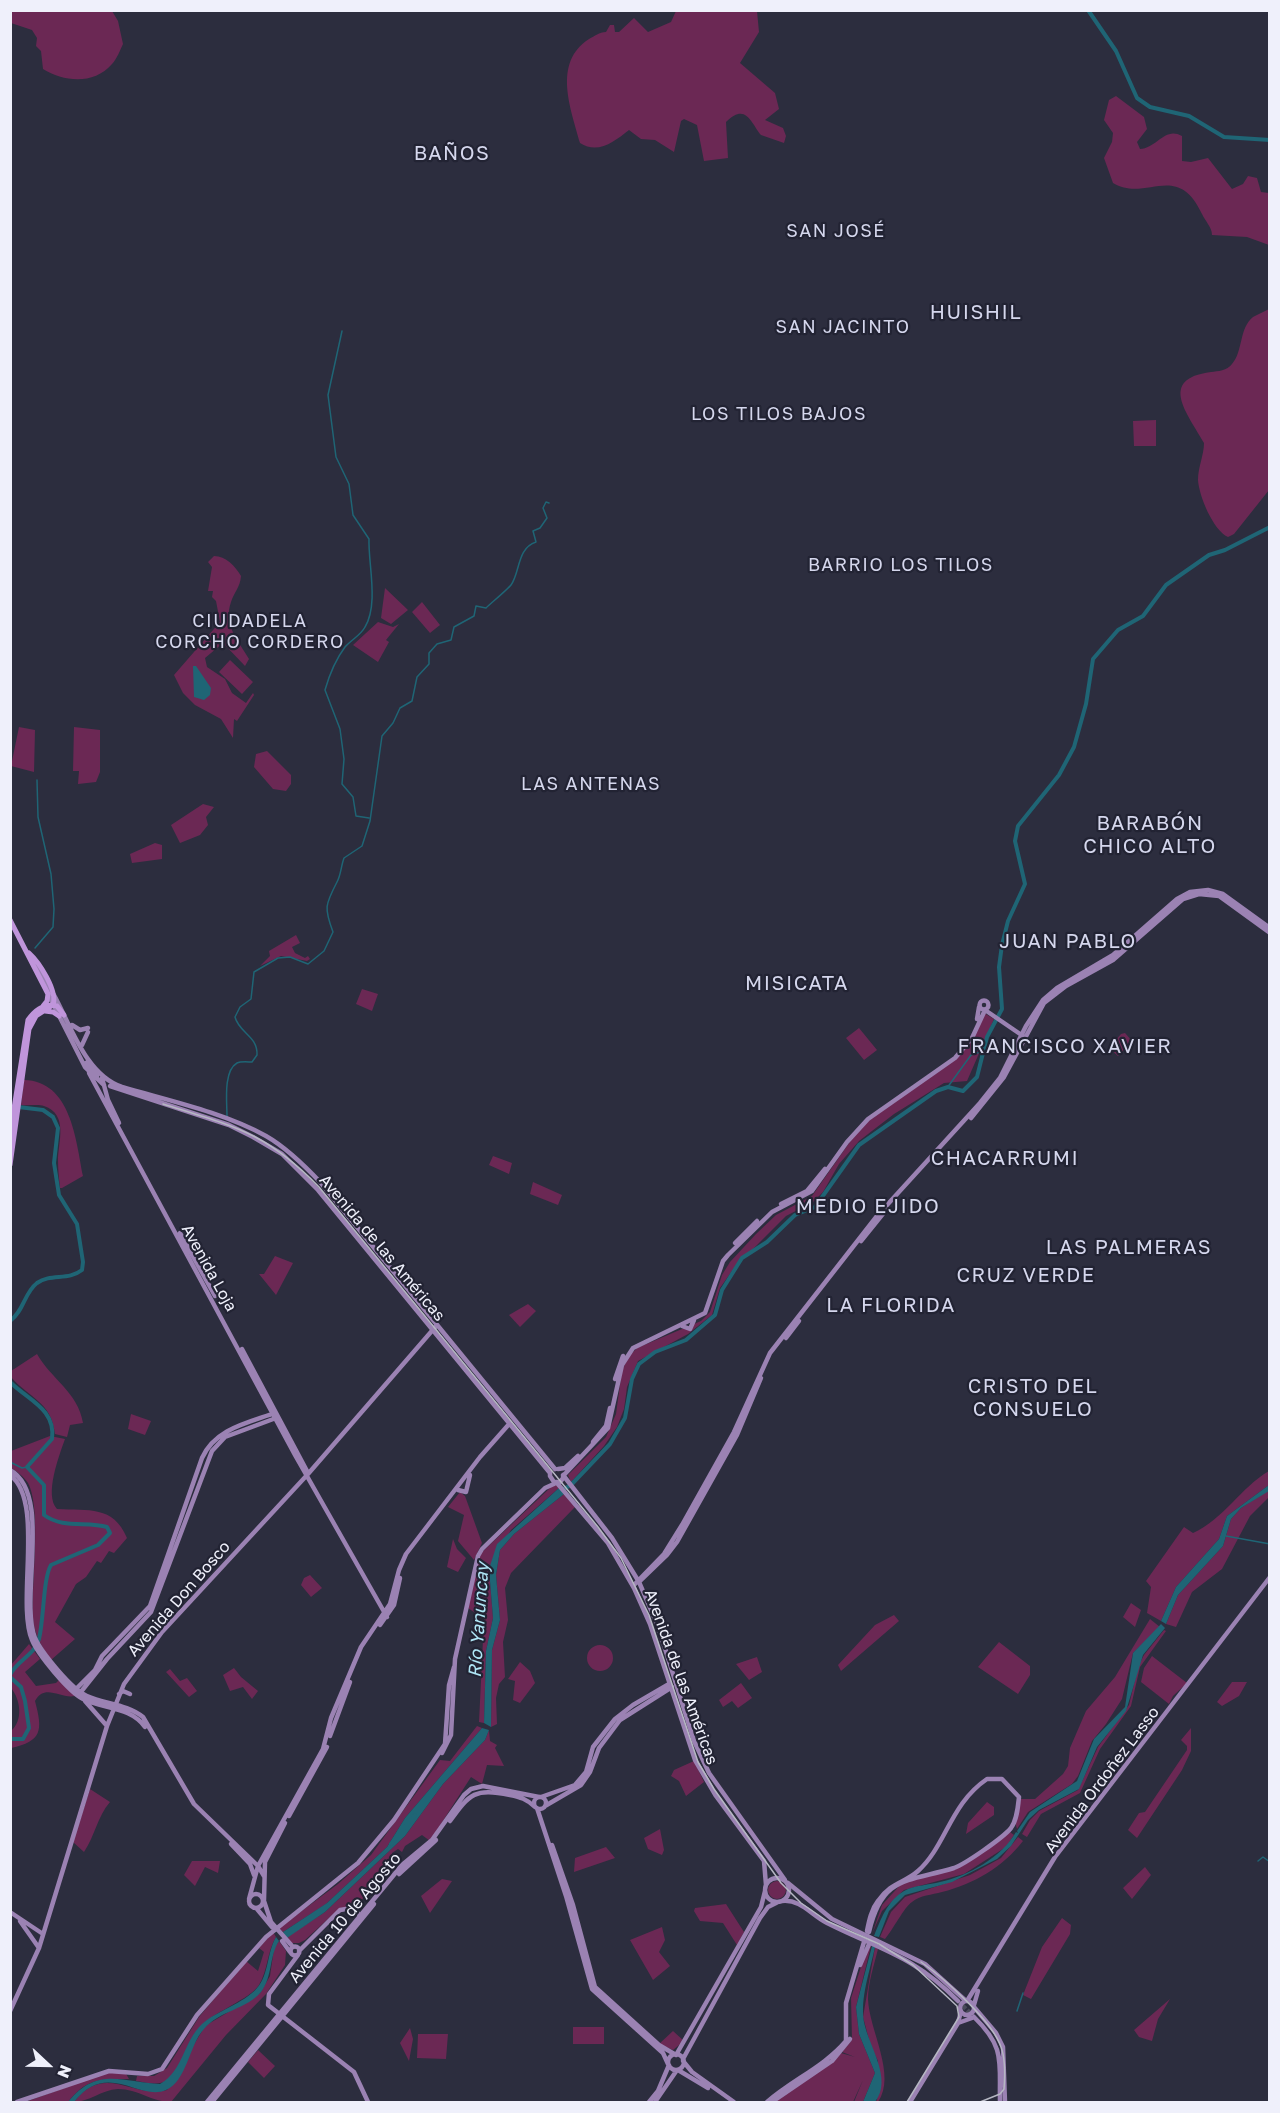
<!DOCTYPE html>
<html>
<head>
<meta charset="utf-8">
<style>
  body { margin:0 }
  #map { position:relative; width:1280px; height:2113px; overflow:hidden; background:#2c2d3e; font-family:"Golos Text",sans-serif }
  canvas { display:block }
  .frame { position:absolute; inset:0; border:12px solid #eff0fb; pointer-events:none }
  .north { position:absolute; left:18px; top:2035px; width:60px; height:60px; -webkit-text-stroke:4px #222333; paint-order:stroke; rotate:112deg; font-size:16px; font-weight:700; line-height:24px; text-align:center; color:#eff0fb }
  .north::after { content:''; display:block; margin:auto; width:21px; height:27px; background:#eff0fb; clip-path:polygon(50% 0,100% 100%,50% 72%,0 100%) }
</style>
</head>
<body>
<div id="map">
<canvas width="1280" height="2113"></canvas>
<div class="frame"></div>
<div class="north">N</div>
</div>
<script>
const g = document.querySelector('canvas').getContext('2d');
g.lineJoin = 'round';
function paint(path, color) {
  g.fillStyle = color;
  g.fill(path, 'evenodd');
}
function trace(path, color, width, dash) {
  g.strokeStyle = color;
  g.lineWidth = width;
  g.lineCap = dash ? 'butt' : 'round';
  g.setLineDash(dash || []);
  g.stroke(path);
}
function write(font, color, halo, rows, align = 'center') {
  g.font = font + ' "Golos Text",sans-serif';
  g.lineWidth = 4.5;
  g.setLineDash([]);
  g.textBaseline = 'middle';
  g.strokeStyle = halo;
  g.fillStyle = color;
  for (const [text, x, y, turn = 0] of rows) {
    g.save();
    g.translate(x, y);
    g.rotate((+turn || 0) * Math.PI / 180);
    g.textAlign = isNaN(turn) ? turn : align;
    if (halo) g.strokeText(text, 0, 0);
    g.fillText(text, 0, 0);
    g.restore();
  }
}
const green = new Path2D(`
  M10 11H112L118 21 123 44C120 50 117 59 112 64 94 85 64 82 43 69L41 51 36 46 37 38 32 30 11 23Z
  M676 11H757L759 32 740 63 775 93 779 109 765 120 783 128 786 136 784 143 761 135C751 123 746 102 726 122L728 158 704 161 697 125 684 119 681 121 674 152 655 140 641 139 629 130C615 141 598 155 580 143 571 109 552 63 589 39 595 36 599 32 606 32L610 25H614L615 32H619L634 18 648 32 671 22Z
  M1116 96 1144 117 1147 129 1137 142 1140 149C1157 148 1165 126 1182 136V161L1191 162 1208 158 1232 189 1243 184 1248 176 1257 178 1261 192 1269 193V245L1247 237 1212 235C1212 227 1205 221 1202 214 1177 160 1146 203 1113 183L1104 158 1112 142 1113 133 1104 120 1109 100Z
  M1269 309V490L1234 534 1228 537C1213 530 1199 496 1198 480 1198 467 1204 455 1204 443 1188 414 1157 379 1211 372 1218 371 1227 371 1232 364 1243 352 1239 328 1253 317 1258 314 1264 312 1269 309Z
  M1156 420V446H1134L1133 421Z
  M214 556C226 556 235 566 241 576 240 588 234 592 231 602 223 625 238 640 249 659L245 666 223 643 205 658 207 667 225 679 232 693 246 703 253 693 254 695 237 721 234 719 233 738 221 719 195 705 183 693 174 675 220 622 216 601 212 597 213 591H208L212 567 208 562Z
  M385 588 408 610 391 624 381 618Z
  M422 602 440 625 430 633 412 612Z
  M378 622 393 627 399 624 386 640 389 642 378 662 353 645Z
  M230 660 253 682 242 694 219 672Z
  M19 727 35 730 34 772 11 766Z
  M74 727 100 730V772L96 782 78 784 79 771H73Z
  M267 751 291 775V784L286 791 273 789 254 767 256 754Z
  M203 804 214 807 206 817 208 825 200 835 180 843 171 825Z
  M155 843 162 845V859L132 863 130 854Z
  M296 935 300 943 292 947 295 953 305 958 308 956 310 959 307 961 281 956 260 966 270 956 269 951Z
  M362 989 378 994 372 1011 356 1004Z
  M984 1013 994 1019 967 1081 944 1083 894 1114 859 1141 839 1164 823 1192 813 1202 786 1216 734 1268 720 1288 712 1315 688 1334 638 1361 627 1387 624 1409 617 1427 604 1446 571 1482 568 1475 606 1437 616 1414 622 1370 629 1356 637 1348 701 1321 710 1312 722 1275 730 1262 756 1234 776 1215 812 1196 861 1126 954 1060 965 1049Z
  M859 1028 877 1050 864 1060 846 1038Z
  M1125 1033 1132 1041 1118 1056 1109 1048 1121 1034Z
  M24 1080C71 1081 76 1140 83 1176L62 1188H60C59 1179 58 1170 58 1160 58 1143 69 1114 44 1106 38 1104 29 1106 21 1105Z
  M493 1156 512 1163 509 1174 489 1165Z
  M533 1182 562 1195 558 1205 530 1194Z
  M275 1256 293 1263 276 1295 259 1274H264Z
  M528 1304 536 1311 520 1327 509 1315Z
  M37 1354C51 1379 78 1392 83 1423L70 1425 67 1437 55 1434C51 1401 30 1399 11 1377V1371Z
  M131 1414 151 1421 145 1435 128 1429Z
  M50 1436 65 1439C59 1456 44 1495 57 1509 89 1511 113 1505 127 1538L114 1553 109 1551 101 1563 97 1561 86 1577 76 1584 55 1622 75 1639 51 1660C42 1647 34 1634 33 1618 31 1587 42 1509 28 1483 23 1476 18 1472 11 1468V1451Z
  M1269 1471V1485L1227 1516 1219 1539 1176 1587 1161 1621 1147 1613 1151 1587 1146 1581 1184 1527 1193 1533C1224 1519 1240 1488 1269 1471Z
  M557 1485 559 1488 511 1530 489 1569 493 1618 486 1651 484 1723 479 1722 484 1619 468 1608 480 1554 551 1487Z
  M1269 1490V1497L1250 1516 1222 1569 1192 1592 1176 1627 1166 1624 1178 1595 1223 1546 1231 1519 1241 1508Z
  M460 1492 465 1496 482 1543 474 1560 458 1541 464 1515 448 1507Z
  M564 1494 575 1507 511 1573 505 1588 508 1620 503 1642 505 1677 499 1684 496 1698 497 1724 491 1727 492 1650 500 1620 496 1575 500 1550 514 1534Z
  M453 1539 457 1549 466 1558 458 1572 447 1567Z
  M310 1575 322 1588 311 1597 301 1585 304 1578Z
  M1131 1603 1141 1610 1135 1627 1123 1617Z
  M894 1615 899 1621 841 1671 838 1665 875 1625Z
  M1150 1619 1160 1627 1133 1653 1122 1699 1106 1724 1092 1741 1078 1776 1072 1784 1028 1812 1017 1829 1015 1822 1021 1799H1035L1063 1774 1068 1766 1070 1748 1086 1711 1115 1677Z
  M1164 1630 1166 1631 1140 1667 1131 1706 1100 1749 1080 1793 1041 1814 1027 1837 1022 1834 1030 1820 1039 1811 1078 1790 1098 1747 1129 1705 1138 1667 1144 1655Z
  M999 1642 1030 1666V1675L1018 1694 978 1667Z
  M29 1644 40 1659 25 1672 36 1686 56 1683 60 1679 75 1696C60 1699 45 1683 35 1701 43 1731 42 1741 11 1748V1731C23 1721 21 1700 11 1688V1665Z
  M587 1658a13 13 0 1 1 26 0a13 13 0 1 1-26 0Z
  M1152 1656 1187 1683 1173 1696 1169 1704 1141 1682 1144 1668Z
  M757 1657 762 1672 749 1680 736 1664Z
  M520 1662 530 1671 535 1683 520 1703 513 1700 515 1681 508 1679Z
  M234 1668 241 1677 258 1691 252 1699 243 1687 230 1691 223 1675Z
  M170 1669 180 1681 187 1678 197 1691 189 1697 166 1672Z
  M1232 1682H1247L1239 1696 1222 1706 1217 1702Z
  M741 1683 752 1698 738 1708 732 1701 723 1707 719 1700Z
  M477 1726 482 1728 405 1818 387 1847 326 1904 283 1932 279 1928 338 1884 371 1855 440 1760 450 1761Z
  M1191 1728V1751L1182 1770 1137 1838 1128 1830 1139 1813 1145 1812 1187 1750V1746L1181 1740Z
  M489 1730 490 1741 497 1745 495 1748 504 1766 487 1765 482 1784 471 1777 430 1841 422 1835 405 1846 402 1852 398 1849 392 1853V1859L361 1901 353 1907 340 1908 305 1940 299 1943H291L287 1938 290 1935 325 1912 405 1836 443 1784 485 1740Z
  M694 1761 704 1782 686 1796 679 1781 671 1776 674 1770Z
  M90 1789 110 1802C97 1817 95 1836 84 1852L73 1842Z
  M987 1802 994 1807V1815L966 1834 968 1823Z
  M660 1829 664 1850 662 1855 648 1849 644 1838Z
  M1010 1832 1014 1835 1006 1847 964 1874 904 1890 882 1911 872 1934 882 1905 902 1883 955 1869Z
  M1018 1837 1023 1841C1003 1867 974 1884 942 1892 932 1895 920 1895 912 1902 905 1906 892 1931 885 1939L880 1937 891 1912 905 1897 970 1875 1001 1858Z
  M606 1847 615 1858 574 1872 575 1858Z
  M192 1861H220L218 1873 205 1867 195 1886 184 1875Z
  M1145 1867 1151 1875 1132 1899 1123 1888Z
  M442 1879 452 1881 430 1913 421 1896Z
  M768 1890a9 9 0 1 1 18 0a9 9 0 1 1-18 0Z
  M726 1904 744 1932 737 1945 723 1923 700 1921 694 1911 695 1908Z
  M1062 1918 1071 1925 1070 1934 1031 1999 1023 1995 1042 1947Z
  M662 1927 665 1940 659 1952 670 1966 653 1980 630 1940Z
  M273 1932 276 1937C267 1952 268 1970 259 1985 250 1999 216 2011 202 2025 186 2039 185 2068 168 2080 158 2086 148 2083 136 2081L137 2076H154L167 2068 199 2017 246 1961 258 1971 264 1952 259 1948Z
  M279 1941 286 1951 285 1965 266 1994 226 2035 171 2102C152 2102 138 2089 118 2089 101 2090 89 2102 74 2102 104 2062 133 2099 167 2090L205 2026 260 1993 270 1976 274 1948Z
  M868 1945 871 1946 856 2007 859 2034 875 2073 863 2102H854L863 2080 853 2102H775L841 2053 855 2057 842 2052 852 2040 851 1998Z
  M875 1947 878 1949C874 1966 868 1982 868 1999 869 2030 897 2075 878 2102H875L877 2100 878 2061 871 2047 863 2017Z
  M1170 1999 1158 2019 1152 2041 1139 2037 1134 2030Z
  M573 2027H604V2044H573Z
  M410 2028 413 2039 409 2061 400 2043Z
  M673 2031 684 2041 673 2050 659 2044Z
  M418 2034H448L446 2059 417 2058Z
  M258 2050 275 2066 264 2078 248 2062Z
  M109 2072H125L129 2079C100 2079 87 2078 68 2102H25Z`);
const water = new Path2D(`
  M193 666H196L211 688 210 695 204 700 194 697Z
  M1269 1485V1491L1241 1508 1231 1519 1223 1546 1178 1595 1166 1624 1161 1621 1176 1587 1219 1539 1227 1516Z
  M559 1488 564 1494 514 1534 500 1550 496 1575 500 1620 492 1650 491 1727 484 1723 486 1651 493 1618 489 1569 497 1544Z
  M1161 1624 1165 1628 1143 1655 1126 1711 1097 1747 1079 1789 1039 1810 1028 1820 1011 1846 997 1859 952 1882 905 1895 889 1911 879 1937 874 1936C881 1919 887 1901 904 1891 914 1885 930 1885 940 1882 968 1876 1002 1857 1016 1832L1018 1833 1017 1831 1030 1812 1077 1781 1094 1739 1125 1707 1133 1653Z
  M482 1728 489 1730 485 1740 443 1784 405 1836 325 1912 287 1938 283 1932 327 1903 387 1847 405 1818Z
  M276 1937 279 1941C269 1956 273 1976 261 1992 247 2009 219 2011 204 2029 189 2045 187 2081 166 2090 140 2102 107 2059 74 2102H68C97 2066 122 2082 160 2084 184 2070 183 2042 202 2024 218 2010 243 2004 257 1988 269 1975 267 1952 276 1937Z
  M872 1946 875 1947C870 1971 860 1998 864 2022 869 2047 893 2079 875 2102H863L875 2073 859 2034 856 2007Z`);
const stream = new Path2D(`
  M342 331 328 395 336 457 349 484 353 515 369 539C368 563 379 604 365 627 361 635 351 640 345 647 336 659 329 676 325 690L340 729 344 759 342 784 353 797 356 816 369 818
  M35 948 53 927 54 909 51 874 38 817 37 780
  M947 1088 971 1055 983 1051
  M227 1116C227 1103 223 1071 237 1063 241 1061 248 1062 252 1062L257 1055C258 1036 239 1033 235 1017L240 1007 251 999 254 972 278 958 290 957 308 964 324 951 333 932C324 908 325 905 337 882 341 875 341 866 344 858L362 846 370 821 382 736 393 723 400 708 412 701 417 677 429 664V653L437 644 451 640 454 627 474 616 476 606 486 608C490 604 508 589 511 585 520 573 517 548 536 542L533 531 540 528 547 518 543 508 546 502 549 503
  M10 1462 22 1468 27 1467
  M1226 1536 1270 1544
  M1258 1861 1263 1857 1270 1862
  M1017 2011 1023 1993`);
const river = new Path2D(`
  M1088 10 1116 51 1137 98 1150 107 1189 116 1224 137 1270 140
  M10 1106 43 1110 53 1117 58 1128 54 1163 59 1195 77 1224 83 1262 82 1270C68 1281 51 1273 37 1283 24 1293 24 1311 10 1321
  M10 1382C28 1400 56 1409 52 1439L27 1467 44 1485V1515C63 1529 87 1521 107 1527L110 1533 98 1545 51 1565C43 1578 44 1619 39 1639 35 1655 16 1661 10 1675
  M560 1491 571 1485 610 1444 625 1418 632 1379 639 1364 655 1352 686 1340 715 1315 722 1290 742 1258 767 1242 795 1215 815 1207 859 1145 936 1091 948 1087 963 1091 977 1077 987 1037 1002 1009 999 967 1002 945 1008 921 1025 884 1015 841 1018 826 1059 775 1074 747 1086 704 1093 659 1118 630 1143 616 1166 585 1209 555 1225 550 1270 527
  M10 1677 21 1687 25 1701 29 1728 23 1739H10
  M391 1844 415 1815`);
const majorTunnel = new Path2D(`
  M958 2001 974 2017`);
const major = new Path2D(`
  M36 964 51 994
  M48 994 85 1067 104 1085
  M54 995C71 1026 86 1075 122 1087 170 1101 222 1112 266 1136 287 1148 305 1166 321 1183L555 1469
  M979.5 1005a4.5 4.5 0 1 1 9 0a4.5 4.5 0 1 1-9 0Z
  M985 1010 1023 1036
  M977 1019 979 1007
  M72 1025 80 1030 88 1028
  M82 1045 88 1032
  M86 1063 97 1076
  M89 1073 295 1455 387 1617
  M102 1078 108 1100 119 1123
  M110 1086 229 1125 253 1137 282 1154 318 1190 550 1473
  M971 1118 1004 1077 1044 1003 1066 986 1113 960 1183 899 1199 894 1219 896 1270 933
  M781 1204 807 1191 825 1169
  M180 1233 215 1296
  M861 1241 886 1210
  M735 1243 757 1221
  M682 1326 690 1329 694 1320
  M786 1338 799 1321
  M242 1349 307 1471
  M615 1379 623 1356
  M593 1442 606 1426 610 1408
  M558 1469 565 1468 578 1456
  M10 1470C53 1494 19 1598 35 1638 41 1652 72 1690 87 1696 105 1704 127 1704 143 1717L194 1804 258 1866 264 1876
  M550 1472V1476L554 1482H560L564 1477
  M10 1475C45 1501 16 1602 32 1640 38 1655 69 1692 83 1699 104 1709 131 1707 145 1727
  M563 1475 612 1538 639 1582 658 1626 694 1741 709 1773 785 1880
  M563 1476 608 1428 622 1365 633 1348 705 1313 723 1261 728 1255 772 1212 812 1191 847 1142 868 1119 955 1058 972 1038 985 1010
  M557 1483 608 1543 634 1588 650 1624 695 1760 716 1796 764 1861 766 1885
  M458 1490 466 1492 470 1475
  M639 1582 667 1555 677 1542 737 1435 761 1378
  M633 1586 664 1554 682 1525 734 1432 770 1353 877 1216 980 1103 1000 1078 1026 1026 1043 1000 1057 988 1113 955 1177 899 1190 892 1208 890 1223 894 1270 928
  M380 1625 394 1605 400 1578
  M76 1689 95 1670 102 1656 150 1606 202 1458C215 1429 247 1423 275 1413
  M80 1693 107 1659 151 1612 212 1451 225 1437 276 1418
  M119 1694 123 1691 130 1694
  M85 1701 107 1726
  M330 1736 350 1682
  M442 1753 451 1735 455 1659 478 1556 482 1549 545 1488 556 1483
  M541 1797 575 1785 586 1772 593 1747 615 1719 633 1705 669 1684
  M534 1803a6 6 0 1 1 12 0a6 6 0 1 1-12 0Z
  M545 1806 581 1785 590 1772 599 1748 620 1720 672 1687
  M537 1808 566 1896 592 1989 663 2053 668 2064
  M289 1816 327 1747
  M450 1821C470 1793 475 1788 510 1795 520 1797 527 1799 535 1807
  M231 1844 250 1864 254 1875
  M552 1845 573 1905 595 1987 659 2045 676 2055
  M399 1874 436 1840
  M765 1890a12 12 0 1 1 24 0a12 12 0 1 1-24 0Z
  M788 1883 832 1919 925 1964 966 2001
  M249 1901a7 7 0 1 1 14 0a7 7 0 1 1-14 0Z
  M249 1899 258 1866 323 1749 331 1718 361 1647 390 1604 399 1570 406 1554 480 1457 510 1423
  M264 1900 265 1862 285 1823
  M264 1901 271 1922 293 1947
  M782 1901C801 1899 811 1915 827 1923 881 1950 914 1956 958 2001
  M257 1909 272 1927
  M10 1912 43 1934
  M20 1921 39 1948
  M867 1931C869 1921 871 1910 878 1901 891 1882 905 1883 918 1871 946 1846 950 1804 987 1779H1002L1019 1797C1018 1807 1017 1820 1011 1828 1003 1838 965 1864 954 1868 908 1882 882 1875 869 1932
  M282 1941 290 1952
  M290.5 1951a4.5 4.5 0 1 1 9 0a4.5 4.5 0 1 1-9 0Z
  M299 1951 340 1910 352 1908 362 1917
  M298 1955 269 1994 268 2005 354 2072 368 2102
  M860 1965 870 1942
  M967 2001 1055 1857 1270 1577
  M960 2008a7 7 0 1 1 14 0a7 7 0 1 1-14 0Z
  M974 2005 978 1991
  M974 2007 996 2033 1003 2047 1005 2102
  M10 2011 39 1948 107 1726 124 1684 162 1632 308 1474 437 1325
  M974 2017C1006 2048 999 2062 1000 2102
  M958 2023 972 2018
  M668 2062a8 8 0 1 1 16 0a8 8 0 1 1-16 0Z
  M676 2055 761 1907 765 1891
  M683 2059 760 1918 768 1907 778 1902
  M683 2061 692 2072 734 2102
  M678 2070 708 2088
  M17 2102 109 2071 148 2074 162 2069 197 2015 266 1937 358 1863 394 1820 445 1744 449 1685 454 1667
  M207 2102 402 1865 432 1840 464 1795 471 1789 483 1786 539 1797
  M212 2102 374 1904
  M649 2102 658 2091 669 2065
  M655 2102 677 2070
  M767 2102C792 2080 824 2067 846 2041V2003L864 1942
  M772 2102 832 2061 850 2039
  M910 2102 958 2023 961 2011`);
const highway = new Path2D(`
  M10 920 48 994 47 1001 43 1006
  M29 953C39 962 58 991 53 1005
  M45 1011 53 1012 59 1016
  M10 1134 28 1020C35 1010 45 1003 57 1006L64 1015
  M10 1165 29 1029 36 1016 53 1005`);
const tram = new Path2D(`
  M163 1104C233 1126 266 1132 319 1187L598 1527 621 1558 649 1615 698 1762 714 1789 781 1883 801 1903 827 1921 879 1944 913 1965 957 2006 959 2017 907 2102
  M921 1962C944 1978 993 2022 1001 2047 1006 2060 1005 2076 1004 2089L1000 2094 980 2102`);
const streetNames = [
  ["Avenida de las Américas",382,1248,50],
  ["Avenida Loja",209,1268,61],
  ["Avenida Don Bosco",179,1599,-49],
  ["Avenida de las Américas",681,1677,70],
  ["Avenida Ordoñez Lasso",1102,1780,-53],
  ["Avenida 10 de Agosto",345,1918,-50]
];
const neighbourhoodNames = [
  ["SAN JOSÉ",836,231],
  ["SAN JACINTO",843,327],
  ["LOS TILOS BAJOS",779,414],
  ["BARRIO LOS TILOS",901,565],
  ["CIUDADELA",250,621],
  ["CORCHO CORDERO",250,642],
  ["LAS ANTENAS",591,784]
];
const waterNames = [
  ["Río Yanuncay",479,1620,-86]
];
const quarterNames = [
  ["BAÑOS",452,154],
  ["HUISHIL",976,313],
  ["BARABÓN",1150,824],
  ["CHICO ALTO",1150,847],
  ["JUAN PABLO",1068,942],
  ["MISICATA",797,984],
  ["FRANCISCO XAVIER",1065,1047],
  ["CHACARRUMI",1005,1159],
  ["MEDIO EJIDO",868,1207],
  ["LAS PALMERAS",1129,1248],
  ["CRUZ VERDE",1026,1276],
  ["LA FLORIDA",891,1306],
  ["CRISTO DEL",1033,1387],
  ["CONSUELO",1033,1410]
];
paint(green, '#6b2854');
paint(water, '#1f6575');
trace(stream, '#1f6575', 1.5);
trace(river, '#1f6575', 4);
trace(majorTunnel, '#494a5a', 4.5, [4.5, 2]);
trace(major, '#9b82b3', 4.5);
trace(highway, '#c095db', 5);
trace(tram, '#b6b7c3', 1.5);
write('16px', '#eff0fb', '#222333', streetNames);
g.letterSpacing = '1.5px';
write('18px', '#d5d7ed', '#222333', neighbourhoodNames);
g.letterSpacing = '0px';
write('italic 18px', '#afe6f6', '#222333', waterNames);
g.letterSpacing = '1.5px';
write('20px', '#d5d7ed', '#222333', quarterNames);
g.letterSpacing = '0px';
</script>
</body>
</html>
